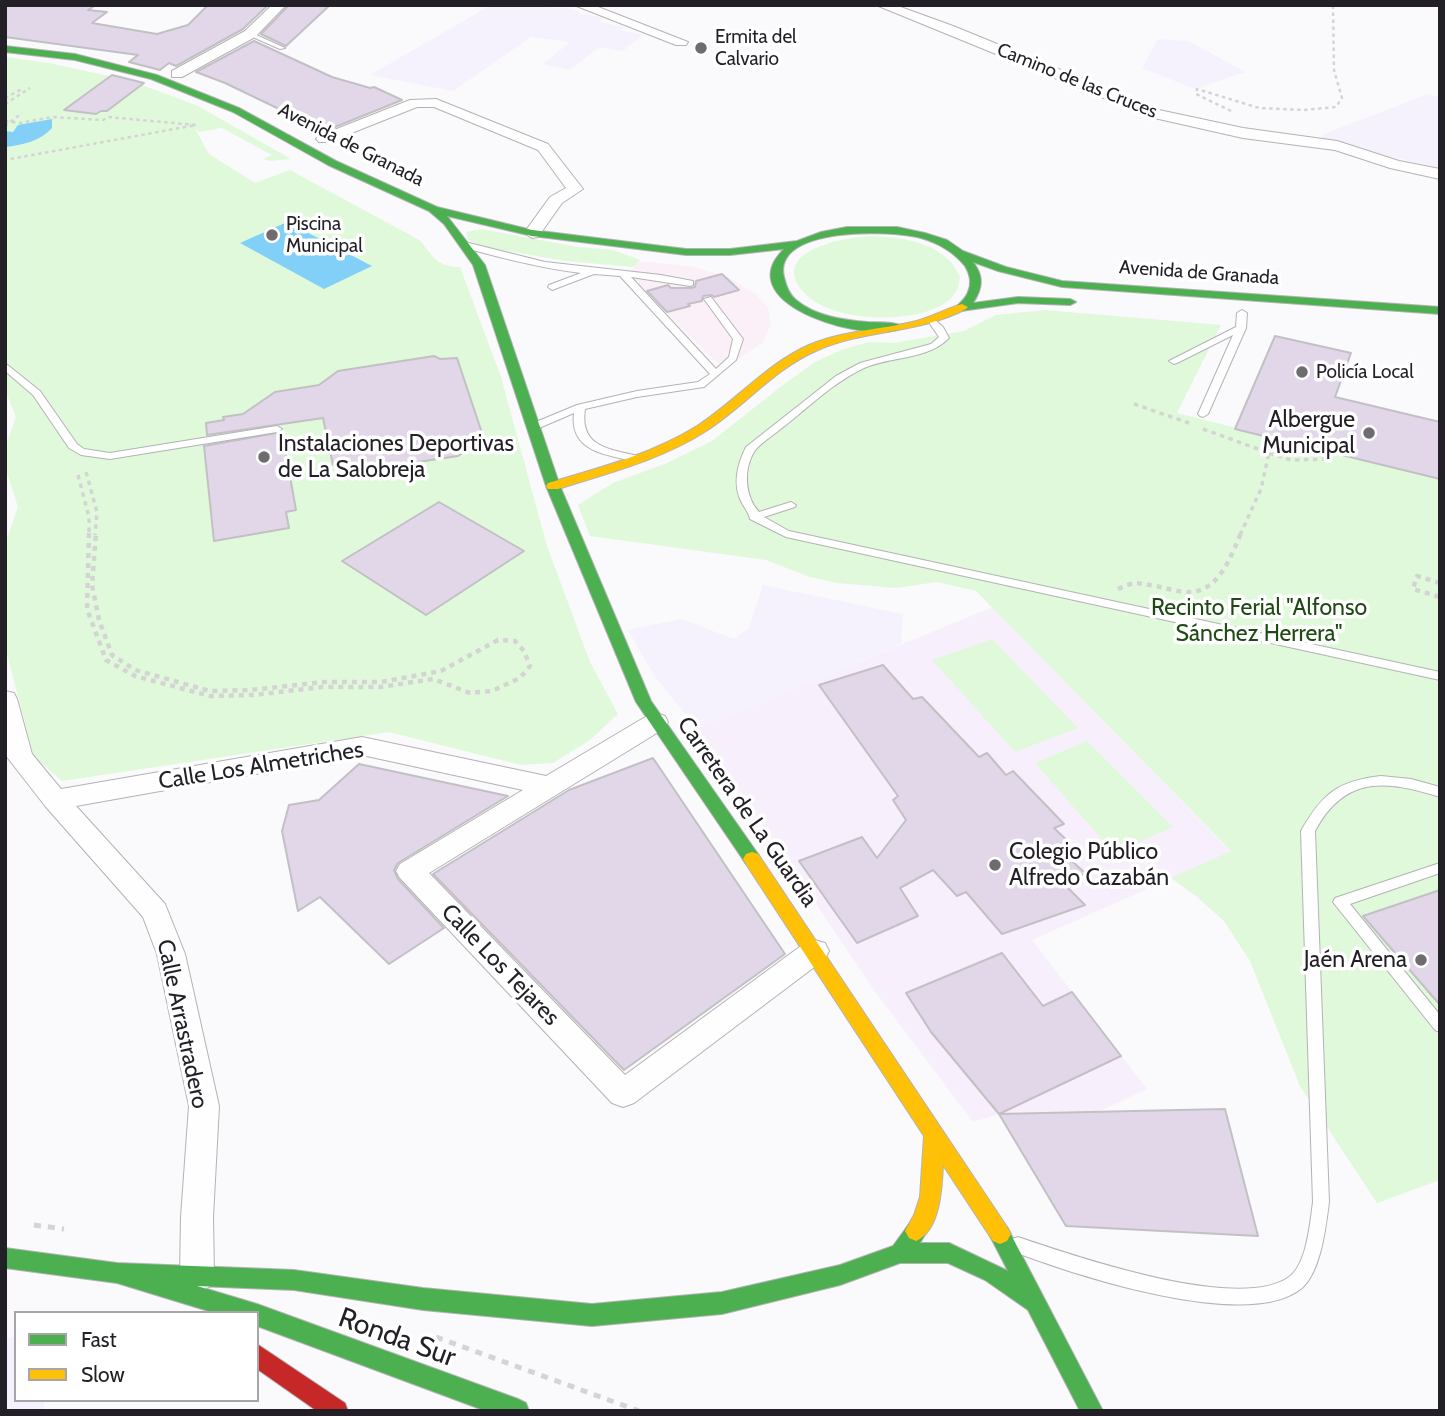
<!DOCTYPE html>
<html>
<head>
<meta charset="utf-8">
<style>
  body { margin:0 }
  #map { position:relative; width:1445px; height:1416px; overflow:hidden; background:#faf9fb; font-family:Cabin,sans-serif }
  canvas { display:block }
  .frame { position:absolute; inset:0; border:7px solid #231f26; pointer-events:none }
  .legend { position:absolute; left:14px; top:1311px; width:245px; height:91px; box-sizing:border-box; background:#fff; border:2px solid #a7a5a8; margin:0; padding:9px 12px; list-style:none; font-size:21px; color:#231f26 }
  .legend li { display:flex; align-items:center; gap:14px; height:35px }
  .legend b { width:35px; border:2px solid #a7a5a8 }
</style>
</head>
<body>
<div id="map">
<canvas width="1445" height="1416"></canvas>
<div class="frame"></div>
<ul class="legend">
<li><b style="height:9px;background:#4caf50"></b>Fast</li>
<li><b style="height:9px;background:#ffc107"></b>Slow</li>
</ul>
</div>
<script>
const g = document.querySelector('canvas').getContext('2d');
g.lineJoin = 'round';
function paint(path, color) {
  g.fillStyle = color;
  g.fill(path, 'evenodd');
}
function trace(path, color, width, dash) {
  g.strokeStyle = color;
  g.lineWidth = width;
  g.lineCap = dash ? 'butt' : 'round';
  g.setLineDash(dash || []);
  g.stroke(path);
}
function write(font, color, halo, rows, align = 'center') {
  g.font = font + ' Cabin,sans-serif';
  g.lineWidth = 7;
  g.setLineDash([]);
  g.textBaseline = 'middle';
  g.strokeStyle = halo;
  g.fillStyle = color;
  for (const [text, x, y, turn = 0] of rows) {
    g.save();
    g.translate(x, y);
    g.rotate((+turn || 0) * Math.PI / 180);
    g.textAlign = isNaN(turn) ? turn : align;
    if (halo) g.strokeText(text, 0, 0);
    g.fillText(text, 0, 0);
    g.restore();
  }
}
const commercial = new Path2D(`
  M635 261 691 266 728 277 754 293 768 307 771 324 763 342 724 370 631 277Z`);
const industrial = new Path2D(`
  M491 5 566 8 580 11 579 14 603 17 598 22 624 27 621 30 643 35 623 51 599 47 570 70 543 64 570 42 531 37 453 91 370 75Z
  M1158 39 1189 41 1245 72 1195 89 1142 68Z
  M1428 94 1440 97V168L1320 140 1324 134Z
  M763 585 903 614 901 644 697 728 655 677 628 630 682 619 734 639 749 628Z
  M16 1337V1400H45L43 1411H5V1338Z`);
const built = new Path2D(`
  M993 607 1231 852 1032 940 1147 1089 1096 1113 999 1114 973 1122 874 990 697 728Z`);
const green = new Path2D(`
  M5 57 49 63 131 81 198 106 291 159 271 161 263 159 272 155 222 128 199 132 195 129 209 154 255 183 290 170 421 241C433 258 439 267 460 267L501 377 547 546 590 662 618 714 590 740 553 763 521 765 389 732 62 781 34 757 5 647V544L18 507 5 467V448L16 417 5 390Z
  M481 229 578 247 613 250 640 260 633 267 565 261 486 247 468 240 466 232Z
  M871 236C903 237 947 243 960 277 959 295 947 304 931 310 896 323 824 321 800 288 773 249 848 237 871 236Z
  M1045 310 1221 325 1177 413 1440 479V1180L1377 1203 1300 1086 1250 961 1224 921 1197 897 1171 878 1231 851 976 591 937 582 896 588 837 583 810 577 766 560 590 536 578 505 613 483 667 463 712 441 784 384 815 362 841 350 869 342 893 343 964 331 996 315Z
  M992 639 1078 728 1015 752 932 660Z
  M1087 741 1173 827 1114 853 1035 763Z`);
const water = new Path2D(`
  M52 119V128C40 141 23 145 5 147V131L13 132 18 125Z
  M287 222 372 266 324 289 240 243Z`);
const building = new Path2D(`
  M5 5H96L88 10 107 12 92 23 157 34 188 25 208 5H268L243 29 176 66 169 63 160 70 129 62 138 55 5 37Z
  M289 5H330L286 46 261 34Z
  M254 41 332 77 370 88 374 87 402 100 325 131 225 83 196 72Z
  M112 75 144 83 107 111H101L96 114 64 110Z
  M722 274 739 290 714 297 712 295 703 296 702 301 688 304 690 306 667 312 647 291 668 285 671 288H691L695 287 696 281Z
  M1275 336 1351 353 1335 397 1440 422V479L1235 429Z
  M434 356 440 359 457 358 484 439 458 456 359 471 351 470 341 464 333 465 323 418 207 435 206 423 224 420 223 417 243 414 275 392 319 385 338 371Z
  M282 432 296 510 286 512 289 528 214 541 204 446Z
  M439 502 524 551 426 615 342 561Z
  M883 665 913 699 922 697 979 757 987 753 1006 775 1013 771 1064 824 1054 828 1076 849 1063 853 1085 873 1066 886 1085 905 1002 934 966 892 957 896 933 870 900 888 918 916 857 943 799 861 862 837 877 858 906 820 893 800 898 796 819 685Z
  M653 758 785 954 624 1070 433 874 569 790Z
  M359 764 508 796 398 863 394 870 398 879 444 928 389 964 320 897 298 911 282 831 289 805 319 800Z
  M1440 890V1005L1363 916Z
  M1002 953 1043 1006 1072 992 1121 1056 999 1114 931 1032 906 993Z
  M1225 1109 1258 1236 1066 1226 999 1114Z`);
const pathFar3 = new Path2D(`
  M5 98 22 89
  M5 104 30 88
  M1231 111 1196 94 1197 89 1259 108 1304 110 1336 107 1342 98 1334 70 1333 5
  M5 121 20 123 52 117 103 120 108 117 196 125 5 160
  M5 126 22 113`);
const pathFar2 = new Path2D(`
  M1134 404 1189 423
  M1203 429 1269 453 1261 489 1240 535
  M1269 453 1291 460 1333 459
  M86 472 97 512 95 535
  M78 475 89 517V535`);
const pathFar1 = new Path2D(`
  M89 533 87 609 106 660 135 676 210 696 254 695 322 687H381L433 679 470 693 492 691 520 678 530 666 524 651 515 641 498 640 441 671 381 682H324L251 690 210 691 135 670 112 655 99 620 92 585 96 533
  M1440 583 1417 576 1413 589 1440 597
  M1118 589C1134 581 1138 583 1155 586 1166 588 1178 592 1189 592 1219 592 1231 556 1241 533`);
const path = new Path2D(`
  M34 1225 64 1229
  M436 1337 639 1411`);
const lane = new Path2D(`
  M248 33H252L285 48 280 49 248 35Z
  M465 242 545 262 661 275 693 281V285L690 286 631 277 716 369 729 357 733 339 704 299 711 297 743 339 736 360 704 387 637 397 585 409C579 449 612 449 642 457V461L638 462C609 455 569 453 574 413L539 428H531V424L577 405 637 391 698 382 710 374 620 276 594 274 552 290 548 287 549 285 581 273C541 268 501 258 462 247V243Z
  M1242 310 1247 313 1246 328 1208 414 1203 417 1200 416 1198 414 1233 335 1177 363 1174 364 1169 361 1236 327 1237 313Z
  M933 318 943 327 949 338C928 360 891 356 864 368 832 383 806 410 778 431 771 437 759 444 754 452 743 470 745 497 759 512L791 502 796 505 795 507 764 517 789 531 1440 672V680L786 537 750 519C749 513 743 506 740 499 733 482 738 463 746 447L836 376 860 363 931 344 939 337 928 321Z
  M5 363 40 391 77 444 84 449 110 453 277 426 282 429 277 432 110 459 81 455 69 448 33 395 5 371Z
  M1381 776 1411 779 1440 787V797C1386 780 1345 775 1315 831L1329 1202C1326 1226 1321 1271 1302 1288 1248 1333 1072 1274 1012 1251L1010 1245 1012 1239 1018 1237C1074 1256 1239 1313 1289 1277 1307 1264 1310 1223 1313 1202L1301 831C1322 794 1337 781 1381 776Z
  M1440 863V873L1350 904 1440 1015V1032L1435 1030 1333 902 1335 898Z`);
const street = new Path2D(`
  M272 5H286L255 37 182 77H172V71L245 31Z
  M574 5H593L688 42 686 45H676Z
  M876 5H895L953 26 1159 110 1243 128 1337 141 1399 161 1440 169V179L1390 168 1335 150 1243 138 1150 117Z
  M436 99 548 144 583 189 562 203 538 237 532 238 524 233 550 197 566 188 538 150 434 107H417L329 142H319L316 139 319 136 410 100Z
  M5 691 14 693 17 699 32 754 61 789 362 737 546 776 647 716 656 713 665 716 668 722 665 728 429 873 625 1075 805 943 815 940 825 943 829 951 825 959 634 1103 623 1107 612 1103 400 878 396 871 400 864 523 790 362 755 76 806 165 904 185 954 219 1106 213 1217 214 1276 209 1287 197 1292 185 1287 180 1276 181 1217 189 1106 157 954 143 917 46 807 7 757Z`);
const fast = new Path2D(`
  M5 46 75 54 157 75 239 108 336 161 437 207 532 230 686 249H730L797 241 821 232 847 227H897L925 233 947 240 963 251 1006 267 1062 281 1440 307V314L1062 287 998 271 973 262C984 276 983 288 973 303L1018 297 1070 299 1076 302 1070 305 1018 303 961 311 955 308C960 303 966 298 968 292 972 283 970 274 965 266 954 252 938 243 921 238 893 230 772 226 784 277 786 286 789 294 796 300 815 316 843 320 867 322 878 323 895 321 903 327 878 346 725 307 784 249L730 255H686L532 236 447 216 485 265 560 486 651 701 758 854 761 859 758 864H746L636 702 546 486 473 265 444 224 429 211 328 165 233 112 151 79 75 60 5 52Z
  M916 1221 923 1224 927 1231 920 1243H949L1008 1271 989 1234 993 1227 1000 1224 1007 1227 1103 1411H1080L1028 1310 985 1280 948 1263H900L840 1285 722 1314 592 1326 423 1310 294 1290 197 1286 257 1304 518 1399 526 1403 529 1411H486L257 1326V1313H215L117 1283 5 1268V1248L117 1263 294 1270 423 1288 592 1304 722 1292 840 1265 893 1246 909 1224Z`);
const slow = new Path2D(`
  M962 304 968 307 966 309C918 334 866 329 818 350 775 368 745 406 706 431 661 460 608 473 558 489H548L546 486 548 483C599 468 652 454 697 426 736 401 766 364 809 345 842 331 878 330 912 322 930 318 945 309 962 304Z
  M752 852 758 854 1007 1227 1011 1234 1007 1241 1000 1244 993 1241 943 1165C942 1188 940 1231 916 1241L909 1238 905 1231 914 1215 920 1197 924 1136 746 864 743 859 746 854Z`);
const jam = new Path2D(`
  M257 1344 345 1403 348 1411H317L257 1369Z`);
const markers = [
  [701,48,7,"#6e6b71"],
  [272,235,7,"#6e6b71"],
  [1302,372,7,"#6e6b71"],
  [1369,433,7,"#6e6b71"],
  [264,457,7,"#6e6b71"],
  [995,865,7,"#6e6b71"],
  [1421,960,7,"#6e6b71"]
];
const farPoinames = [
  ["Ermita del",715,37],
  ["Calvario",715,59],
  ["Piscina",286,224],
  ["Municipal",286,246],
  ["Policía Local",1316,372]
];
const farStreetnames = [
  ["Camino de las Cruces",1077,81,22],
  ["Avenida de Granada",351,145,27],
  ["Avenida de Granada",1199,273,4]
];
const poiNames = [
  ["Albergue",1355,420],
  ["Municipal",1355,446],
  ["Instalaciones Deportivas",278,444,"left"],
  ["de La Salobreja",278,470,"left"],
  ["Colegio Público",1009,852,"left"],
  ["Alfredo Cazabán",1009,878,"left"],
  ["Jaén Arena",1407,960]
];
const parkNames = [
  ["Recinto Ferial \"Alfonso",1259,608],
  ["Sánchez Herrera\"",1259,634]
];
const streetNames = [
  ["Calle Los Almetriches",261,766,-9],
  ["Carretera de La Guardia",747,812,55],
  ["Calle Los Tejares",500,965,46],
  ["Calle Arrastradero",182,1024,78]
];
const nearStreetnames = [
  ["Ronda Sur",397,1338,20]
];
paint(commercial, '#fcf0f8');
paint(industrial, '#f5f2fd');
paint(built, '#f7f0fc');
paint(green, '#e0f9db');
paint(water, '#82d0f8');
paint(building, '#e2d7e8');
trace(building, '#c3c0c5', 2);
trace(lane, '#b5b2b6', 2);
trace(street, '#b5b2b6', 2);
trace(fast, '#b5b2b6', 2);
trace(slow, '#b5b2b6', 2);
trace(jam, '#b5b2b6', 2);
trace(pathFar3, '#d5d4d5', 2.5, [3.5, 3.5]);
trace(pathFar2, '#d5d4d5', 3.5, [4.5, 4.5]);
trace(pathFar1, '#d5d4d5', 4.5, [5, 5]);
trace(path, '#d5d4d5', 5, [7, 7]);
paint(lane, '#fefefe');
paint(street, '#fefefe');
paint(fast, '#4caf50');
paint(slow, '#ffc107');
paint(jam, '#c62828');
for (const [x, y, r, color] of markers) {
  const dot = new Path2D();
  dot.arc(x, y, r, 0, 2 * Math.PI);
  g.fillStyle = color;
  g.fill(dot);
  trace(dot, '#fff', 2.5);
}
write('19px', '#231f26', '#fff', farPoinames, 'left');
write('19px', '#231f26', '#fff', farStreetnames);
write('23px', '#231f26', '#fff', poiNames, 'right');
write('23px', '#204a14', '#fff', parkNames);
write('23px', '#231f26', '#fff', streetNames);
write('28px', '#231f26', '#fff', nearStreetnames);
</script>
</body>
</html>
